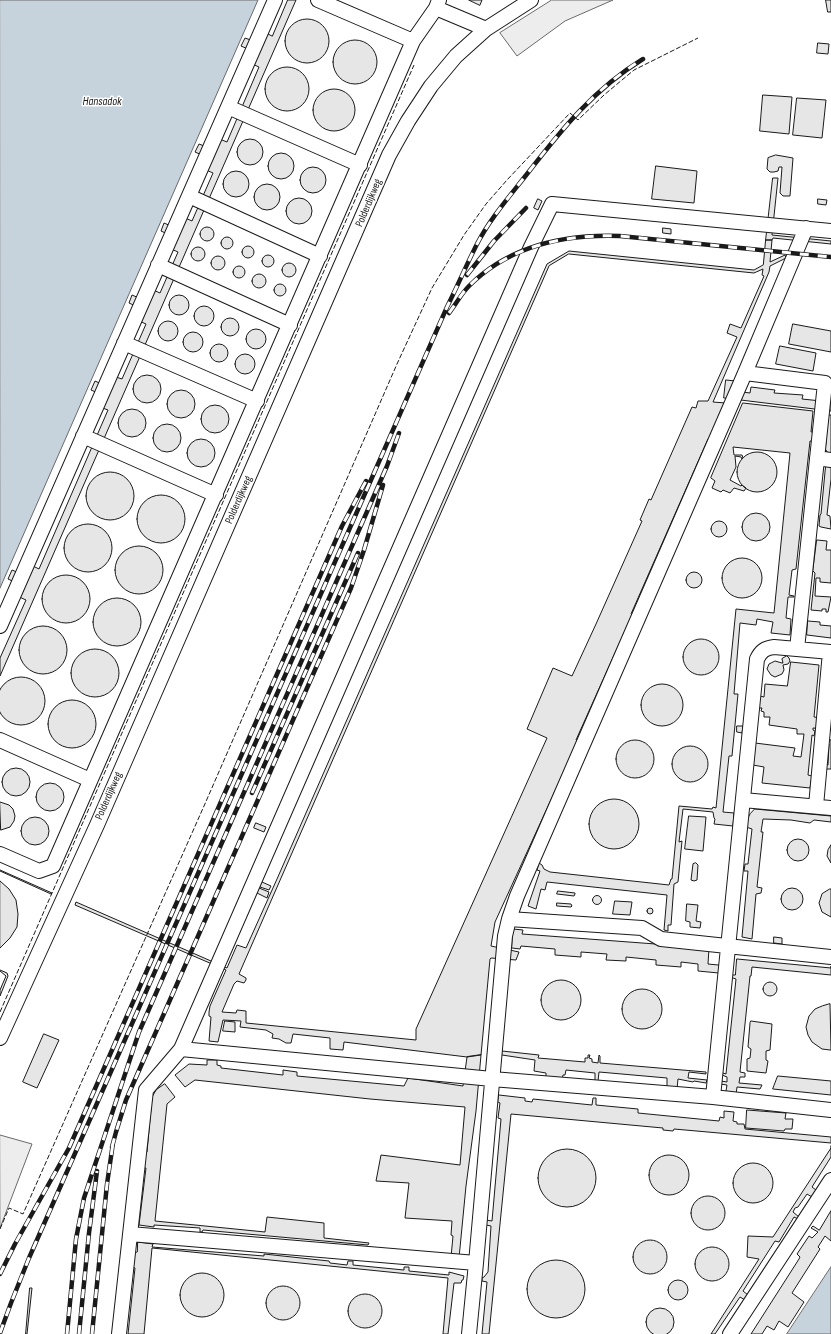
<!DOCTYPE html>
<html>
<head>
<meta charset="utf-8">
<style>
  body { margin:0 }
  canvas { display:block; background:#fff }
</style>
</head>
<body>
<canvas width="831" height="1334"></canvas>
<script>
const g = document.querySelector('canvas').getContext('2d');
g.lineJoin = 'round';
function paint(path, color) {
  g.fillStyle = color;
  g.fill(path, 'evenodd');
}
function trace(path, color, width, dash) {
  g.strokeStyle = color;
  g.lineWidth = width;
  g.lineCap = dash ? 'butt' : 'round';
  g.setLineDash(dash || []);
  g.stroke(path);
}
function write(font, color, halo, rows, align = 'center') {
  g.font = font + ' "Sofia Sans Condensed",sans-serif';
  g.lineWidth = 3;
  g.setLineDash([]);
  g.textBaseline = 'middle';
  g.strokeStyle = halo;
  g.fillStyle = color;
  for (const [text, x, y, turn = 0] of rows) {
    g.save();
    g.translate(x, y);
    g.rotate((+turn || 0) * Math.PI / 180);
    g.textAlign = isNaN(turn) ? turn : align;
    if (halo) g.strokeText(text, 0, 0);
    g.fillText(text, 0, 0);
    g.restore();
  }
}
const parking = new Path2D(`
  M552 0H613L565 21 517 56 500 33Z
  M0 1135 32 1144 0 1228Z`);
const water = new Path2D(`
  M0 0H258L0 588Z
  M831 1267V1334H787Z`);
const building = new Path2D(`
  M288 0H296L0 676V658L26 600 17 596 21 585 8 579 12 570 26 576 31 565 39 569 108 410 100 407 105 396 91 390 95 381 108 387 113 376 122 379 146 324 137 320 142 309 129 303 132 295 146 301 151 289 160 293 178 252 169 248 174 237 161 231 164 223 178 229 183 217 192 221 213 173 204 169 209 158 195 152 199 144 212 149 217 138 227 142 259 67 250 63 255 52 241 46 245 38 259 43 264 32 272 36Z
  M469 0H482L480 5Z
  M826 0H831V12H828Z
  M285 41a22 22 0 1 1 44 0a22 22 0 1 1-44 0Z
  M333 62a22 22 0 1 1 44 0a22 22 0 1 1-44 0Z
  M818 43 829 44 828 54 817 53Z
  M265 89a22 22 0 1 1 44 0a22 22 0 1 1-44 0Z
  M313 110a21 21 0 1 1 42 0a21 21 0 1 1-42 0Z
  M763 95 792 97 789 134 760 131Z
  M797 98 826 100 822 138 793 135Z
  M237 152a13 13 0 1 1 26 0a13 13 0 1 1-26 0Z
  M268 166a13 13 0 1 1 26 0a13 13 0 1 1-26 0Z
  M776 155 793 158 790 196H783L780 193 782 167H779L778 171 774 172H770L767 169 768 158Z
  M656 166 697 171 694 203 652 199Z
  M300 180a13 13 0 1 1 26 0a13 13 0 1 1-26 0Z
  M223 184a13 13 0 1 1 26 0a13 13 0 1 1-26 0Z
  M773 178H778L772 235 831 241V244L773 238 772 240H766Z
  M254 197a13 13 0 1 1 26 0a13 13 0 1 1-26 0Z
  M286 211a13 13 0 1 1 26 0a13 13 0 1 1-26 0Z
  M538 199 542 201 538 210 534 208Z
  M818 199 827 200 826 205 818 204Z
  M200 234a7 7 0 1 1 14 0a7 7 0 1 1-14 0Z
  M663 228 671 229V234L663 233Z
  M221 243a6 6 0 1 1 12 0a6 6 0 1 1-12 0Z
  M766 240H772L770 262 785 255 786 258 770 266 769 272 713 402 726 403 710 440 708 439 631 614 632 615 576 740 577 741 571 756 495 922 491 946 519 952 516 960 491 958 490 959 481 1055 467 1057 344 1042 343 1050 330 1049V1038L293 1034 291 1043H286L279 1039 272 1038 273 1034 266 1030 240 1027 241 1021 223 1020 218 1042 209 1041 211 1017 209 1016V1012L210 1006 226 970 75 905 76 902 227 968 237 945 246 948 277 879 547 264 569 251 754 270 763 265ZM569 254 754 273 763 269 762 275 764 276 741 328 730 324 727 333 737 337 708 401H698L696 408 692 407 651 500 649 499 640 520 642 521 596 624 572 676 553 668 527 729 547 738 416 1029V1040L246 1023V1011L237 1010 236 1013 222 1012 234 984 237 981 244 983 246 980V978L239 974 549 266Z
  M242 252a6 6 0 1 1 12 0a6 6 0 1 1-12 0Z
  M191 254a7 7 0 1 1 14 0a7 7 0 1 1-14 0Z
  M262 261a6 6 0 1 1 12 0a6 6 0 1 1-12 0Z
  M211 263a7 7 0 1 1 14 0a7 7 0 1 1-14 0Z
  M282 270a7 7 0 1 1 14 0a7 7 0 1 1-14 0Z
  M233 272a6 6 0 1 1 12 0a6 6 0 1 1-12 0Z
  M252 281a7 7 0 1 1 14 0a7 7 0 1 1-14 0Z
  M274 290a6 6 0 1 1 12 0a6 6 0 1 1-12 0Z
  M169 305a10 10 0 1 1 20 0a10 10 0 1 1-20 0Z
  M194 316a10 10 0 1 1 20 0a10 10 0 1 1-20 0Z
  M221 327a9 9 0 1 1 18 0a9 9 0 1 1-18 0Z
  M158 331a10 10 0 1 1 20 0a10 10 0 1 1-20 0Z
  M793 324 831 331V352L789 344Z
  M246 339a10 10 0 1 1 20 0a10 10 0 1 1-20 0Z
  M183 342a10 10 0 1 1 20 0a10 10 0 1 1-20 0Z
  M210 353a9 9 0 1 1 18 0a9 9 0 1 1-18 0Z
  M780 346 816 353 813 371 776 364Z
  M235 364a10 10 0 1 1 20 0a10 10 0 1 1-20 0Z
  M133 389a14 14 0 1 1 28 0a14 14 0 1 1-28 0Z
  M726 380 736 381 735 391 750 393 751 387 775 390 774 393 803 395 802 399 831 402V411L724 398Z
  M167 404a14 14 0 1 1 28 0a14 14 0 1 1-28 0Z
  M743 403 813 411 811 432H813V441H810L796 569 792 570 789 595 794 596V597H788L786 618 791 619 790 635 771 633 773 622 757 619 756 625 740 623 734 694H738L732 756H729L723 812 734 813 733 826 714 824 715 819 714 818 713 812 683 809 679 842 682 841 678 882 674 884 671 925H668V931L664 930 667 895 547 882 545 890 541 889 536 909 528 906 540 871 537 870 539 863 542 865 544 869 550 872 669 885 671 879H672L679 806 712 809 713 807 716 808 736 609 774 613 790 453 733 447 734 455H742L743 458 742 459 741 457 735 456 736 467 730 480 741 486 742 485 746 488 744 491 734 488 730 493 723 490 721 492 712 488 715 481 711 478Z
  M201 419a14 14 0 1 1 28 0a14 14 0 1 1-28 0Z
  M118 423a14 14 0 1 1 28 0a14 14 0 1 1-28 0Z
  M829 415H831V479L827 515 830 516 831 529 821 527 819 526 820 515 821 514 827 451 825 450 826 442H823L826 433Z
  M153 438a14 14 0 1 1 28 0a14 14 0 1 1-28 0Z
  M187 453a14 14 0 1 1 28 0a14 14 0 1 1-28 0Z
  M737 472a20 20 0 1 1 40 0a20 20 0 1 1-40 0Z
  M86 496a24 24 0 1 1 48 0a24 24 0 1 1-48 0Z
  M137 519a24 24 0 1 1 48 0a24 24 0 1 1-48 0Z
  M742 527a14 14 0 1 1 28 0a14 14 0 1 1-28 0Z
  M711 529a8 8 0 1 1 16 0a8 8 0 1 1-16 0Z
  M64 548a24 24 0 1 1 48 0a24 24 0 1 1-48 0Z
  M817 540 827 541 826 550H831V583L820 582V578H816L815 596 831 597 828 612H826V609H822V611L811 610 815 573 813 571Z
  M115 570a24 24 0 1 1 48 0a24 24 0 1 1-48 0Z
  M722 578a20 20 0 1 1 40 0a20 20 0 1 1-40 0Z
  M686 580a8 8 0 1 1 16 0a8 8 0 1 1-16 0Z
  M42 599a24 24 0 1 1 48 0a24 24 0 1 1-48 0Z
  M93 622a24 24 0 1 1 48 0a24 24 0 1 1-48 0Z
  M808 621 820 622V625L831 626V638L807 635Z
  M19 650a24 24 0 1 1 48 0a24 24 0 1 1-48 0Z
  M683 657a18 18 0 1 1 36 0a18 18 0 1 1-36 0Z
  M71 673a24 24 0 1 1 48 0a24 24 0 1 1-48 0Z
  M787 656 789 658 790 661 788 664 783 665 784 670 782 674 775 677 771 675 767 669 769 664 775 661 782 663H783L782 659Z
  M791 662 819 665 814 717 831 719V730L813 728V730L815 731 814 736 812 735 808 775 812 776 810 788 762 783 764 767 753 765 755 743 795 748 793 756 801 757 804 734H797V729L769 725 770 717H764V712L761 711 762 708H758L760 696 764 697 765 684 787 686Z
  M-3 701a24 24 0 1 1 48 0a24 24 0 1 1-48 0Z
  M641 705a21 21 0 1 1 42 0a21 21 0 1 1-42 0Z
  M48 724a24 24 0 1 1 48 0a24 24 0 1 1-48 0Z
  M737 726H743L742 733 737 732Z
  M827 739 831 740V769H824V764L828 765 829 744H826Z
  M616 759a19 19 0 1 1 38 0a19 19 0 1 1-38 0Z
  M672 764a18 18 0 1 1 36 0a18 18 0 1 1-36 0Z
  M2 782a14 14 0 1 1 28 0a14 14 0 1 1-28 0Z
  M36 797a14 14 0 1 1 28 0a14 14 0 1 1-28 0Z
  M589 824a25 25 0 1 1 50 0a25 25 0 1 1-50 0Z
  M0 802 9 805 13 809 15 816 14 821 10 827 1 830Z
  M755 809 831 816V822L814 820 810 823 791 820 763 819 761 832H763L757 887 762 888 761 893 756 894 752 939 742 937 748 871H744L745 864H748L752 829 746 827 747 820 750 814Z
  M689 816 706 817 703 851 685 849Z
  M21 831a14 14 0 1 1 28 0a14 14 0 1 1-28 0Z
  M256 823 266 827 264 832 254 828Z
  M787 850a11 11 0 1 1 22 0a11 11 0 1 1-22 0Z
  M831 845V863L827 856 828 850Z
  M696 863 698 865 697 880 694 881 691 880 693 864Z
  M0 870 52 893 51 894 0 871Z
  M0 881 9 889 16 900 18 914 17 927 10 938 0 948Z
  M262 882 271 886 269 890 260 887Z
  M781 899a11 11 0 1 1 22 0a11 11 0 1 1-22 0Z
  M259 888 269 892 267 898 257 893Z
  M830 889H831V917L822 912 819 903 822 894Z
  M558 891 575 893V894L574 896 557 894Z
  M592.5 900a4.5 4.5 0 1 1 9 0a4.5 4.5 0 1 1-9 0Z
  M615 901 632 902 630 915 613 914Z
  M557 903 571 904 572 906 571 907 557 906Z
  M687 904 698 905 696 921 701 922 700 928 690 927V922L686 921Z
  M647 911a3 3 0 1 1 6 0a3 3 0 1 1-6 0Z
  M513 929 523 930 522 934 709 948 708 964 729 966V974L698 971V964L681 962V967L656 965V960L626 957V961L606 960 607 954 581 952V957L555 955V949L521 946 520 949 512 948Z
  M774 937 782 938V944L774 943Z
  M737 959 831 968V966V975L752 967 751 976H750L740 1072 745 1073V1077H740L739 1083 762 1085 760 1089 737 1087 736 1095 729 1094 726 1091 727 1085 720 1084 721 1081 727 1082V1077L722 1075 723 1073 726 1074 736 979 730 977 731 975H735Z
  M0 970 7 973 8 976 0 996V990L6 976 0 971Z
  M541 1000a20 20 0 1 1 40 0a20 20 0 1 1-40 0Z
  M763 989a7 7 0 1 1 14 0a7 7 0 1 1-14 0Z
  M622 1009a20 20 0 1 1 40 0a20 20 0 1 1-40 0Z
  M830 1004 831 1050H830L822 1049 812 1042 808 1035 806 1027 809 1016 815 1009 822 1006Z
  M225 1021 235 1022V1032L223 1031Z
  M751 1021 772 1024 770 1050 766 1051V1060L768 1061 766 1073 747 1071V1059L750 1058 751 1049 748 1047 750 1023Z
  M44 1034 59 1040 37 1088 23 1082Z
  M502 1051 539 1055 538 1058 585 1062V1058H588V1055H590L589 1058 592 1059V1062L598 1063 599 1055 600 1056V1063L706 1072V1074L689 1072 688 1078 707 1080 706 1083 694 1081 693 1082 678 1079 677 1089 667 1088V1078L599 1072 598 1081H595V1073L566 1070 565 1075H563L562 1080 546 1078V1073L534 1071 535 1060 502 1055Z
  M481 1055 476 1111 466 1186 459 1258 451 1257 453 1236 451 1235 452 1221 405 1218 409 1183 376 1181 381 1155 460 1165 465 1107 370 1099 195 1080 185 1087 175 1075 189 1064 207 1065V1060H217V1065L221 1066V1068L283 1075V1070L297 1072V1076L404 1086 408 1078 463 1086 467 1057Z
  M778 1076 831 1081V1095L773 1089Z
  M165 1084 175 1097 167 1104 155 1221 265 1232 267 1217 324 1223V1238L369 1243 368 1245 203 1230 202 1232H200V1228L154 1225V1227L139 1225 146 1168H144L145 1154 147 1152 152 1097 156 1090Z
  M499 1095 525 1098V1101L532 1102 533 1099 592 1105 593 1098H596V1105L638 1109V1113L719 1121 720 1117 724 1118V1111L734 1112 733 1121 737 1122V1124H744L745 1129 831 1137V1143L674 1129 673 1131 663 1130V1128L511 1114 489 1334H482L487 1282 482 1281V1278L484 1277 488 1272 491 1226 486 1225V1220L492 1221 501 1119 498 1118 500 1103 498 1102Z
  M747 1110 786 1113 785 1119H793L792 1129H785L784 1131 746 1128Z
  M831 1146V1157L812 1187 816 1190 812 1197 807 1194 798 1207 795 1208 793 1212 799 1217 798 1219 794 1217 779 1242 775 1241 743 1291 748 1295 745 1300 740 1297 715 1334H711L759 1259 747 1257 748 1236 773 1237 831 1148Z
  M538 1178a29 29 0 1 1 58 0a29 29 0 1 1-58 0Z
  M649 1175a20 20 0 1 1 40 0a20 20 0 1 1-40 0Z
  M733 1183a20 20 0 1 1 40 0a20 20 0 1 1-40 0Z
  M691 1213a17 17 0 1 1 34 0a17 17 0 1 1-34 0Z
  M831 1211V1241L825 1236 818 1247 820 1249 792 1293 804 1302 788 1327 779 1321 774 1330 767 1326 762 1334H751L799 1259 800 1257 797 1254 809 1236 812 1238 818 1232 811 1228 813 1226 819 1230Z
  M633 1257a17 17 0 1 1 34 0a17 17 0 1 1-34 0Z
  M138 1242 153 1244 152 1247 264 1256V1254L329 1261 330 1263 347 1265 348 1261H353V1265L404 1270V1267H409V1271L449 1275V1272L464 1276 463 1280H462L461 1283H454L448 1334H443L448 1278 152 1248 144 1334H128L135 1268 133 1267 134 1253 137 1252Z
  M695 1264a17 17 0 1 1 34 0a17 17 0 1 1-34 0Z
  M527 1289a29 29 0 1 1 58 0a29 29 0 1 1-58 0Z
  M180 1295a22 22 0 1 1 44 0a22 22 0 1 1-44 0Z
  M668 1290a10 10 0 1 1 20 0a10 10 0 1 1-20 0Z
  M266 1303a17 17 0 1 1 34 0a17 17 0 1 1-34 0Z
  M30 1288H32L27 1334H26Z
  M348 1311a17 17 0 1 1 34 0a17 17 0 1 1-34 0Z
  M646 1322a14 14 0 1 1 28 0a14 14 0 1 1-28 0Z`);
const minor = new Path2D(`
  M318 0 413 41
  M436 8 486 29
  M228 107 360 165
  M189 196 320 256
  M158 265 290 325
  M124 343 257 401
  M745 373 825 383 797 649
  M83 436 216 495
  M817 458 831 460
  M0 626 275 0
  M0 740 90 780
  M743 800 831 808
  M816 806 830 652
  M0 854 39 871 53 866 413 41 436 8 439 0
  M509 919 642 928 661 939 831 957
  M0 1038 97 825 389 155 408 121 431 86 456 56 486 29 531 0
  M181 1049 492 1079 713 1097 831 1110
  M713 1097 757 659C761 651 765 648 774 647L831 652
  M130 1234 476 1263
  M119 1334 146 1090 181 1049 531 247 552 204 831 231
  M469 1334 476 1263 505 936 509 919 517 896 745 373 806 228
  M730 1334 831 1180`);
const rail = new Path2D(`
  M467 275 494 241 526 208
  M449 313C456 304 461 294 469 286 509 246 565 234 620 236L831 257
  M252 793 358 553
  M112 1147 116 1132 126 1100 351 588 364 550 383 485
  M0 1274 15 1244 69 1148 342 526 366 481
  M0 1333 11 1303 29 1258 447 307C457 287 466 266 476 246 489 220 509 197 527 174 562 129 594 89 643 59
  M67 1334 76 1239 84 1198 139 1032 387 466 399 433
  M79 1334 89 1233 97 1171
  M92 1334 107 1184 113 1143`);
const fence = new Path2D(`
  M0 1012 414 65
  M0 1229 9 1208 23 1214 204 806 397 364 432 288 464 235 486 204 507 180 570 113 578 120 604 95 634 70 698 38`);
const streetNames = [
  ["Polderdijkweg",369,203,-67],
  ["Polderdijkweg",239,500,-66],
  ["Polderdijkweg",109,796,-66]
];
const waterNames = [
  ["Hansadok",102,102]
];
paint(parking, '#ededed');
trace(parking, '#6a6a6a', 1);
paint(water, '#c6d2dc');
trace(water, '#6a6a6a', 1);
paint(building, '#e6e6e6');
trace(building, '#1a1a1a', 1);
trace(minor, '#1a1a1a', 16);
trace(minor, '#fff', 14);
trace(rail, '#1a1a1a', 4.5);
trace(rail, '#fff', 3, [9]);
trace(fence, '#1a1a1a', 1, [5, 2]);
write('11px', '#1a1a1a', '#fff', streetNames);
write('italic 12px', '#1a1a1a', '#fff', waterNames);
</script>
</body>
</html>
